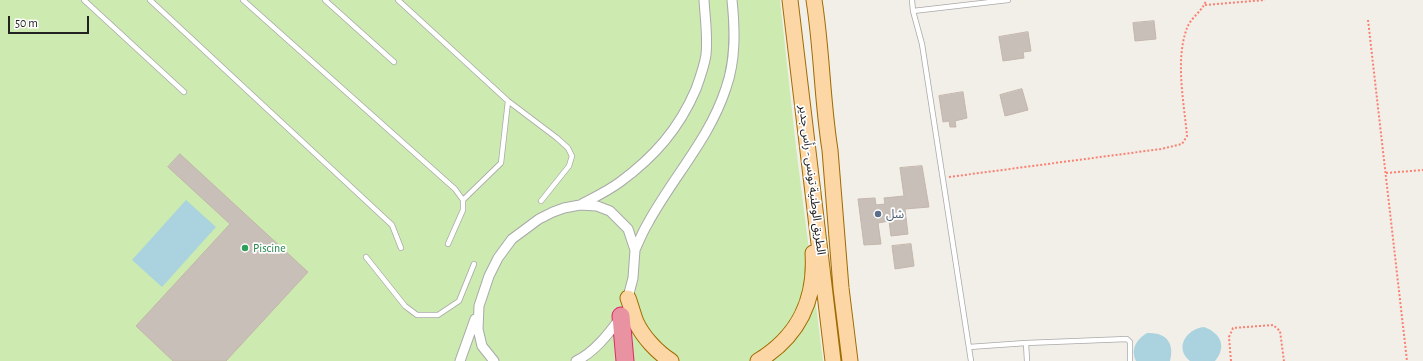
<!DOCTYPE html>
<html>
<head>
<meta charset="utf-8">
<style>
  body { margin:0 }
  #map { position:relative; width:1423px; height:361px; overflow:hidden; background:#f2efe9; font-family:"Alegreya Sans",sans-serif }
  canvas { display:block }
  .scale { position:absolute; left:8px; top:16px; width:81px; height:18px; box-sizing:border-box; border:2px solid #222; border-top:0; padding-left:5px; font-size:12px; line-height:14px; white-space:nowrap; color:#222; -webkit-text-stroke:3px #fff; paint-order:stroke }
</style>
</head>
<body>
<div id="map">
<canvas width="1423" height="361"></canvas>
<div class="scale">50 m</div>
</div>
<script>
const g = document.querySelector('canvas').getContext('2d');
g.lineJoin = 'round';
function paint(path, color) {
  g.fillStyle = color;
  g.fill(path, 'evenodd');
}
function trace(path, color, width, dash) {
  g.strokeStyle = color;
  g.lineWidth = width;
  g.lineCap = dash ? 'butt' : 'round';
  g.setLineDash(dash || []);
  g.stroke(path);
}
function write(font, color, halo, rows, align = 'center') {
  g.font = font + ' "Alegreya Sans","Noto Sans Arabic",sans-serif';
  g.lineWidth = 3.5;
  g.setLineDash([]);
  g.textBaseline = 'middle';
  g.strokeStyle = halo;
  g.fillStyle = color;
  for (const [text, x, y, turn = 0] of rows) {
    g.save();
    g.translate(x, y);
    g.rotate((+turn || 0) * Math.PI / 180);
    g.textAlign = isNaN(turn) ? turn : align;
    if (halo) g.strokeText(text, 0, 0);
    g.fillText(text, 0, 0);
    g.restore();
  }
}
const grass = new Path2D(`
  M0 0H780L796 147 823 361H0Z`);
const water = new Path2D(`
  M186 200 216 227 162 287 132 260Z
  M1204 327C1221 333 1227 347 1215 361H1190C1174 348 1186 329 1204 327Z
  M1147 333C1166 332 1175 343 1170 361H1136C1130 349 1137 339 1147 333Z`);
const building = new Path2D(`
  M1154 21 1156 39 1135 41 1133 23Z
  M1028 32 1031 51 1023 52 1024 58 1003 61 999 37Z
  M1022 89 1028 110 1005 116 1000 95Z
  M963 92 967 118 955 121 956 127H950L949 121 943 122 939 96Z
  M180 154 308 272 226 361H173L136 326 230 224 168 167Z
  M922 166 929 207 905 209 908 234 891 236 889 221 878 223 881 244 864 245 858 199 875 198 876 205 885 204 884 198 904 196 900 168Z
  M911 244 914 266 895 269 892 246Z`);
const path = new Path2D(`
  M1205 5 1265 0
  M1368 20 1407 361
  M1386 173 1423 170
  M949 177 1161 149 1182 144 1187 136C1184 102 1175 60 1187 28 1191 17 1203 11 1206 0
  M1231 361 1229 337 1233 328 1273 325 1280 331 1284 361`);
const lane = new Path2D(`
  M84 0 184 92
  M150 0 392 225 401 248
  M243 0 455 189 463 200V210L448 244
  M325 0 394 62
  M398 0 508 101 557 138 568 148 572 156 569 166 541 201
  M912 0 913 11 922 44 971 361
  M913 11 1008 0
  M463 200 501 163 508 101
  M366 257 405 306 417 315H438L459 301 474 264
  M969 347 1026 343
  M1027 361 1026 343 1127 339 1130 342V361`);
const street = new Path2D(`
  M580 205C593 198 608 191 620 182 654 157 679 129 696 89 700 78 704 67 706 55 708 36 705 18 704 0
  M635 250C639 241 643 231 648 223 673 177 710 138 726 88 736 60 735 29 732 0
  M460 361 475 319
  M494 361 482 346 478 329 479 306 489 276 498 258 512 239 539 219 553 212 564 208 580 205 597 206 610 211 628 229 635 250 633 278 627 301
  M576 361C595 352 609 333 621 317`);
const primary = new Path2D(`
  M790 0 833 361
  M814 0C822 50 822 100 830 150L841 288 850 361
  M628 298C631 306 633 314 636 322 643 337 657 352 671 361
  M758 361C799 336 816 300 813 253`);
const highway = new Path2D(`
  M621 316 625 361`);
const markers = [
  [878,214,4,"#5c6f8a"],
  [245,248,4,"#2e9e5b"]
];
const streetNames = [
  ["الطريق الوطنية تونس - رأس جدير",812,180,83]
];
const serviceNames = [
  ["شل",886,214]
];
const leisureNames = [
  ["Piscine",253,248]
];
paint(grass, '#cdebb0');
paint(water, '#aad3df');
paint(building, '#c7bfb8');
trace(building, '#c4b6ab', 1);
trace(lane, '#a9a9a9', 6);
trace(street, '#a9a9a9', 11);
trace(primary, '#a06b00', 17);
trace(highway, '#dc2a67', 19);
trace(path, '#fa8072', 2, [2, 2]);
trace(lane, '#fff', 4.5);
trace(street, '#fff', 9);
trace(primary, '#fcd6a4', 15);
trace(highway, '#e892a2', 17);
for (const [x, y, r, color] of markers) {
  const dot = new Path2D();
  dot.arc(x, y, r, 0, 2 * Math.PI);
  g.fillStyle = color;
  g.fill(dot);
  trace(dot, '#fff', 1.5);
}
write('12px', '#222', '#fff', streetNames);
write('12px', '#4e5e75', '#fff', serviceNames, 'left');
write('12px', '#27864d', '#fff', leisureNames, 'left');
</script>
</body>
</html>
